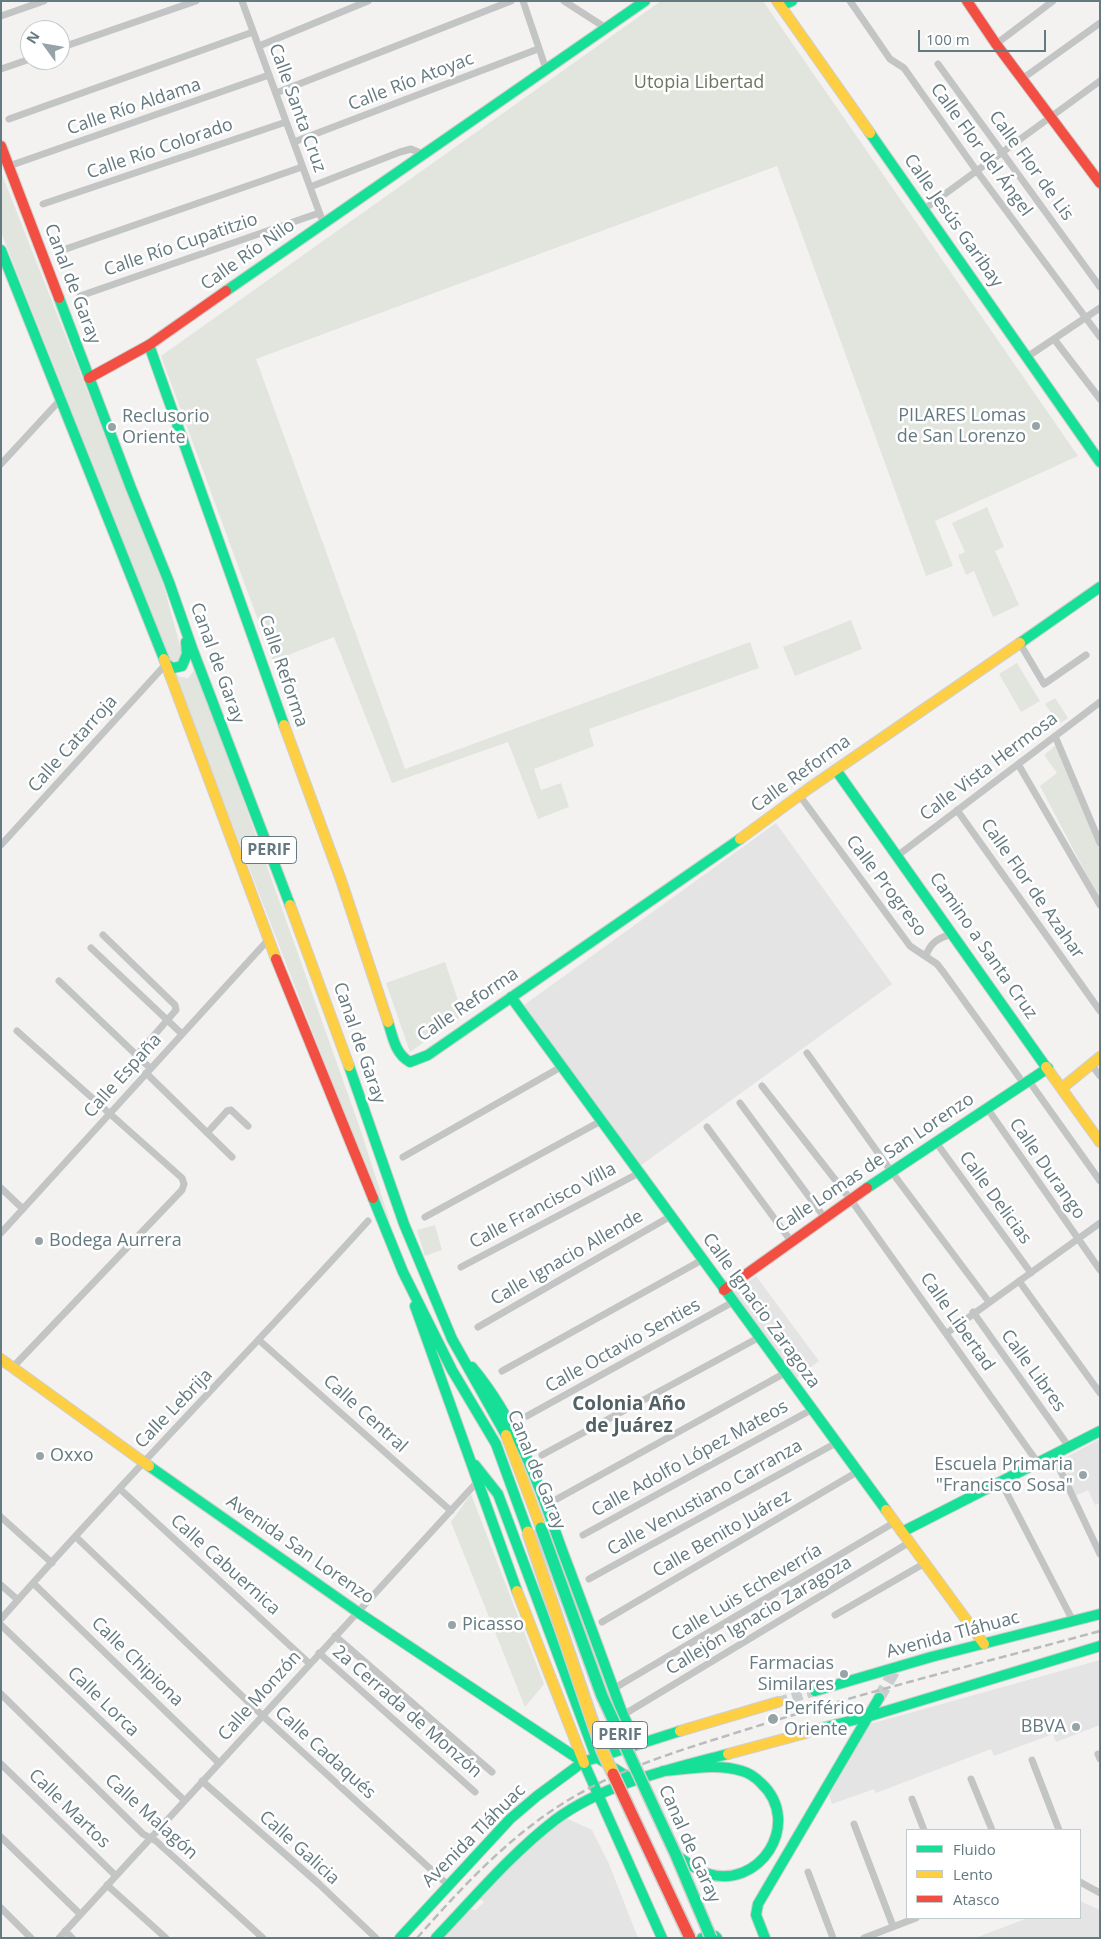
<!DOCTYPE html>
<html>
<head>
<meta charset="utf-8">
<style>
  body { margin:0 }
  #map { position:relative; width:1101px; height:1939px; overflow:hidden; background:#f3f2f1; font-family:"Open Sans",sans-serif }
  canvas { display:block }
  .frame { position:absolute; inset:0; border:2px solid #647a80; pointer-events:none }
  .legend { position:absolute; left:906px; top:1829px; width:175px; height:90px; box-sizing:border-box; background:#fff; border:1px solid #c1cacc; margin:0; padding:6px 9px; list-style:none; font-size:15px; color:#647a80 }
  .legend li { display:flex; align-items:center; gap:10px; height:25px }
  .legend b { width:25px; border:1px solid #c1cacc }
  .north { position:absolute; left:20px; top:20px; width:50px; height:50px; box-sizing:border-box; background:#fff; border:1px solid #c1cacc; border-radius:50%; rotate:302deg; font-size:14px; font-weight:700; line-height:20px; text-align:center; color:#647a80 }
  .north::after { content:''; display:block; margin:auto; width:18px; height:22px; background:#96a4a8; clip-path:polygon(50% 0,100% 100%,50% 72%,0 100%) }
  .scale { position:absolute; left:918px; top:30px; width:128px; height:22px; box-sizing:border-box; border:2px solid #647a80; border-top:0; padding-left:6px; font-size:15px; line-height:18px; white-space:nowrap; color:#647a80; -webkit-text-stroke:4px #fff; paint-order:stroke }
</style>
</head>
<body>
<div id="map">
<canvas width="1101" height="1939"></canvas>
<div class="frame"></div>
<ul class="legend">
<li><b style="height:6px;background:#16e098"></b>Fluido</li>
<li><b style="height:6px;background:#ffcf43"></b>Lento</li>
<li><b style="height:6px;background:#f24e42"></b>Atasco</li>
</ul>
<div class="north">N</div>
<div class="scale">100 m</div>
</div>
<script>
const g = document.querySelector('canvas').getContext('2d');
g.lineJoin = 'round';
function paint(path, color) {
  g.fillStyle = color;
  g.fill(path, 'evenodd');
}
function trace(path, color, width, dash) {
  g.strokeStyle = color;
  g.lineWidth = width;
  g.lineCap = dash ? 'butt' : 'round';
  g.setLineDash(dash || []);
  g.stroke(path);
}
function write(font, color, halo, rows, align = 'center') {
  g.font = font + ' "Open Sans",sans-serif';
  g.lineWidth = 5;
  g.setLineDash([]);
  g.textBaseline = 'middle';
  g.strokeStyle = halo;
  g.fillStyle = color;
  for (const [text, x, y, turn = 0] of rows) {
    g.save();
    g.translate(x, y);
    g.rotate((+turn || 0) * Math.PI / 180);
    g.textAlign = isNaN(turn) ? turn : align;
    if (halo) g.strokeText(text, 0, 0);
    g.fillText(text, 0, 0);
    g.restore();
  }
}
const built = new Path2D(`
  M776 823 892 984 640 1166 524 1005Z
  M756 1276 819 1361 795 1379 731 1294Z
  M1100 1439V1503L1095 1505 1088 1490 1075 1496 1059 1461Z
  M1100 1660V1725L1056 1742 1053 1734 994 1756 991 1749 876 1793 874 1789 832 1804 829 1795 870 1724Z
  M566 1818 592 1830 609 1864 638 1938H444L470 1909 476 1910 484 1902 479 1898 516 1858 547 1831Z
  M1080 1901 1100 1910V1938H975L1028 1918H1080Z`);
const green = new Path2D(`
  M661 1H763L1078 456 935 521 953 566 926 576 777 166 256 359 405 769 750 642 759 668 589 729 594 746 534 769 541 790 561 783 569 807 538 819 508 742 392 783 334 637 273 661 161 356Z
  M1 172 163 583 183 657 179 661H171L166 650 1 232Z
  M987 507 1004 547 995 551 1019 605 993 617 974 571 966 575 958 555 965 552 952 523Z
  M851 620 862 649 795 676 783 647Z
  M1017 663 1040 701 1021 712 999 674Z
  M195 664 361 1131 391 1225 352 1134 173 671 180 677 188 678 193 672Z
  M1055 698 1068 718 1059 724 1045 704Z
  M1056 745 1100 851V900L1040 786 1057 773 1044 755Z
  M445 962 463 1015 410 1052 386 983Z
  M435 1225 442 1250 425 1256 417 1230Z
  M471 1494 544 1684 525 1707 451 1522Z`);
const secondaryTunnel = new Path2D(`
  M778 1702 815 1691
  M806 1733 822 1728`);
const highwayTunnel = new Path2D(`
  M879 1698 896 1668`);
const street = new Path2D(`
  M242 1 321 217
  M523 1 546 69
  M564 1 606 28
  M850 1 890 59 904 68 976 170 1100 337
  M1 16 44 1
  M996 44 1053 1
  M259 46 368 1
  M60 48 196 1
  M938 64 1100 287
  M1 69 30 59
  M1022 79 1100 23
  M276 93 511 1
  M9 119 253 32
  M294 142 538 49
  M9 166 269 75
  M310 187 400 152 411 149 423 154
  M43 204 286 122
  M923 210 1100 81
  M60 251 302 167
  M80 296 319 213
  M1054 339 1100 399
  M1027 357 1100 308
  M1 464 61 399
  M1019 642 1044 684 1086 655
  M1055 736 1100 843
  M1018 764 1100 905
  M800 796 910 946 937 964 944 973 1024 1084
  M957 810 1100 1011
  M1 845 166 664
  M897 856 1100 702
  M103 935 175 1005 176 1010 137 1055
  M91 948 182 1034
  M926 956C930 942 940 937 953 934
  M59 981 150 1068
  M807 1053 891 1171 989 1302
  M1091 1064 1100 1076
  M146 1073 232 1157
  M1029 1081 1100 1181
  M762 1086 851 1200 1038 1463
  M740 1103 824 1217
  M987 1108 1100 1270
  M707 1127 791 1241
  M207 1133 227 1111 231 1110 248 1126
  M935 1141 1031 1273
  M403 1157 561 1067
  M1 1188 23 1209
  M425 1217 601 1121
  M1 1233 268 940
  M461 1267 639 1173
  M1019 1281 1100 1393
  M973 1312 1069 1447
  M478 1327 671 1216
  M947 1333 1100 1223
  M260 1341 451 1511
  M13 1367 182 1190 184 1184 182 1178 17 1031
  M502 1371 702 1260
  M527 1416 733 1302
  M542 1455 758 1338
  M1053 1455 1100 1554
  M1001 1482 1073 1621
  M120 1489 310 1664
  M557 1499 785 1373
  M1 1517 52 1563
  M583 1535 811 1410
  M76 1537 263 1716 448 1885
  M589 1579 836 1443
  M33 1583 219 1763
  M1 1585 18 1600
  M835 1615 925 1563
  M1 1619C120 1483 247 1355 368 1221
  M602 1622 857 1472
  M1 1625 184 1800
  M335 1636 492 1772
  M319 1653 475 1792
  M613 1689 895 1522
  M1 1694 143 1834 156 1841 263 1938
  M623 1715 910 1542
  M1098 1754 1100 1759
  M1032 1760 1059 1830
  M1 1764 115 1875
  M971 1779 992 1830
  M202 1781 319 1884 376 1938
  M912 1799 924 1830
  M854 1824 893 1926
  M1 1837 80 1914
  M808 1872 833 1938
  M1080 1882 1100 1893
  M107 1885 166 1938
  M1 1908 31 1938
  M65 1931 72 1938
  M59 1938 478 1481
  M864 1938 916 1918`);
const fast = new Path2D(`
  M781 6 792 1
  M870 133 1100 462
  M1 250 164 659
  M226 291 645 1
  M59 298 131 488 169 582 192 648 290 905
  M149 345 284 725
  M1020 643 1100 587
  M166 664 173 668 182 666 187 654 186 642
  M836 770 1046 1067
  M511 997 886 1510
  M388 1022C393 1037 395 1054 410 1062L428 1055 740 839
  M349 1066 404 1224 452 1339 506 1435
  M867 1188 1048 1068
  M373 1198 403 1272 452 1370 496 1444 528 1532
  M415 1306 517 1591
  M472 1367C517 1421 539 1485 562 1550 583 1605 603 1660 623 1715L632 1733 641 1742
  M475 1465 498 1494 596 1757 633 1780
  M149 1466 359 1613 583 1762
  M902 1532 1100 1431
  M815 1691 931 1657 1100 1614
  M822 1728 870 1716 1100 1646
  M584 1763 662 1938
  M663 1771C688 1769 718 1763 742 1771 750 1773 756 1778 761 1783 804 1823 759 1892 705 1873 695 1869 685 1861 676 1855
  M400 1938 510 1819 537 1796 583 1762 680 1731
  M436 1938C474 1898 511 1854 555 1820 603 1784 671 1769 728 1754
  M702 1938 715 1936 717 1938
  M765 1938 756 1915 758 1904 879 1698`);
const slow = new Path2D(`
  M777 1 870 133
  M164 659 276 959
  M284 725 341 880 388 1022
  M740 839 808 789 1020 643
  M290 905 349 1066
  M1046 1067 1100 1142
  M1062 1088 1100 1057
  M1 1359 149 1466
  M506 1435 541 1528
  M886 1510 984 1644
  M517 1591 584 1763
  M680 1731 778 1702
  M728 1754 806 1733`);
const jam = new Path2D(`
  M967 1 996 44 1100 183
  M1 146 59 298
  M89 378 149 345 226 291
  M276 959 373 1198
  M724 1290 867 1188`);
const rail = new Path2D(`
  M417 1938C463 1886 510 1835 570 1799 627 1765 685 1749 748 1729 864 1692 982 1663 1100 1631`);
const fastBridge = new Path2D(`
  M541 1528 602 1696 676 1855 711 1938`);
const slowBridge = new Path2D(`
  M528 1532 602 1750 613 1774`);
const jamBridge = new Path2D(`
  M613 1774 690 1938`);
const markers = [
  [1036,426,5,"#96a4a8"],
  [112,427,5,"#96a4a8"],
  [39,1241,5,"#96a4a8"],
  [40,1456,5,"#96a4a8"],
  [1083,1475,5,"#96a4a8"],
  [452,1625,5,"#96a4a8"],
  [844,1674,5,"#96a4a8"],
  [773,1719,6,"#96a4a8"],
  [1076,1727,5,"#96a4a8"]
];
const shields = [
  [269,850,55],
  [620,1735,55]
];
const shieldNames = [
  ["PERIF",269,850],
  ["PERIF",620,1735]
];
const streetNames = [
  ["Calle Río Atoyac",411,82,-21],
  ["Calle Río Aldama",134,107,-19],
  ["Calle Santa Cruz",297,108,70],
  ["Calle Río Colorado",160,149,-19],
  ["Calle Flor del Ángel",981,150,54],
  ["Calle Flor de Lis",1031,166,54],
  ["Calle Jesús Garibay",953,221,55],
  ["Calle Río Cupatitzio",181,245,-19],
  ["Calle Río Nilo",248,255,-35],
  ["Canal de Garay",72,284,69],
  ["Canal de Garay",217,663,70],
  ["Calle Reforma",283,671,71],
  ["Calle Catarroja",73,744,-48],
  ["Calle Vista Hermosa",989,767,-37],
  ["Calle Reforma",801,774,-36],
  ["Calle Progreso",886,886,53],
  ["Calle Flor de Azahar",1032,889,55],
  ["Camino a Santa Cruz",983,946,55],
  ["Calle Reforma",468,1005,-34],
  ["Canal de Garay",359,1043,71],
  ["Calle España",123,1076,-48],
  ["Calle Lomas de San Lorenzo",875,1163,-34],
  ["Calle Durango",1047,1169,55],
  ["Calle Delicias",995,1198,54],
  ["Calle Francisco Villa",543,1206,-28],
  ["Calle Ignacio Allende",567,1258,-30],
  ["Calle Ignacio Zaragoza",761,1311,54],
  ["Calle Libertad",957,1322,55],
  ["Calle Octavio Senties",623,1346,-29],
  ["Calle Libres",1033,1371,54],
  ["Calle Lebrija",174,1409,-46],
  ["Calle Central",365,1414,42],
  ["Calle Adolfo López Mateos",690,1459,-29],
  ["Canal de Garay",536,1470,68],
  ["Calle Venustiano Carranza",705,1498,-29],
  ["Calle Benito Juárez",722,1534,-30],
  ["Avenida San Lorenzo",300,1550,35],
  ["Calle Cabuernica",225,1565,42],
  ["Calle Luis Echeverría",747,1593,-31],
  ["Callejón Ignacio Zaragoza",759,1616,-31],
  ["Avenida Tláhuac",953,1635,-15],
  ["Calle Chipiona",137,1662,44],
  ["Calle Monzón",260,1696,-48],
  ["Calle Lorca",103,1702,44],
  ["2a Cerrada de Monzón",407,1712,41],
  ["Calle Cadaqués",325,1753,42],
  ["Calle Martos",69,1809,44],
  ["Calle Malagón",151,1817,42],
  ["Avenida Tláhuac",474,1836,-45],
  ["Canal de Garay",689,1844,66],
  ["Calle Galicia",299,1848,42]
];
const parkNames = [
  ["Utopia Libertad",699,83]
];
const poiNames = [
  ["PILARES Lomas",1026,416,"right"],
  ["de San Lorenzo",1026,437,"right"],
  ["Reclusorio",122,417],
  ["Oriente",122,438],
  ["Bodega Aurrera",49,1241],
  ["Oxxo",50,1456],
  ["Escuela Primaria",1073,1465,"right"],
  ["\"Francisco Sosa\"",1073,1486,"right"],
  ["Picasso",462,1625],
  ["Farmacias",834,1664,"right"],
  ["Similares",834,1685,"right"],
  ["Periférico",784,1709],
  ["Oriente",784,1730],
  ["BBVA",1066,1727,"right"]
];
const neighbourhoodNames = [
  ["Colonia Año",629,1405],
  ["de Juárez",629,1427]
];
paint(built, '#e3e4e3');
paint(green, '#e2e4de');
trace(secondaryTunnel, '#c8cecf', 10, [10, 5]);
trace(highwayTunnel, '#c8cecf', 12, [12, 6]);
trace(fast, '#cecfcf', 12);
trace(slow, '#cecfcf', 12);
trace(jam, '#cecfcf', 12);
trace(street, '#c3c5c5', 7);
trace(fast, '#16e098', 10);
trace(slow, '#ffcf43', 10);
trace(jam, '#f24e42', 10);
trace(rail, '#b9bcbc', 2.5, [8, 4]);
trace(fastBridge, '#cecfcf', 14, []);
trace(slowBridge, '#cecfcf', 14, []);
trace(jamBridge, '#cecfcf', 14, []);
trace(fastBridge, '#16e098', 11);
trace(slowBridge, '#ffcf43', 11);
trace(jamBridge, '#f24e42', 11);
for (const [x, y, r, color] of markers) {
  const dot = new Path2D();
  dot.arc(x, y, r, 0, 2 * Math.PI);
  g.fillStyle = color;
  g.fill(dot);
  trace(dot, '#fff', 2);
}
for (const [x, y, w] of shields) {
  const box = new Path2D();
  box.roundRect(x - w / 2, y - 13.5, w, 27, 4);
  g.fillStyle = '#fff';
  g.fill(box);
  trace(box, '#647a80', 1);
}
write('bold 16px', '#647a80', null, shieldNames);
write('18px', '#647a80', '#fff', streetNames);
write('18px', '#6b7762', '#fff', parkNames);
write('18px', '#647a80', '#fff', poiNames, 'left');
write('bold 19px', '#516165', '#fff', neighbourhoodNames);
</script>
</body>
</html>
